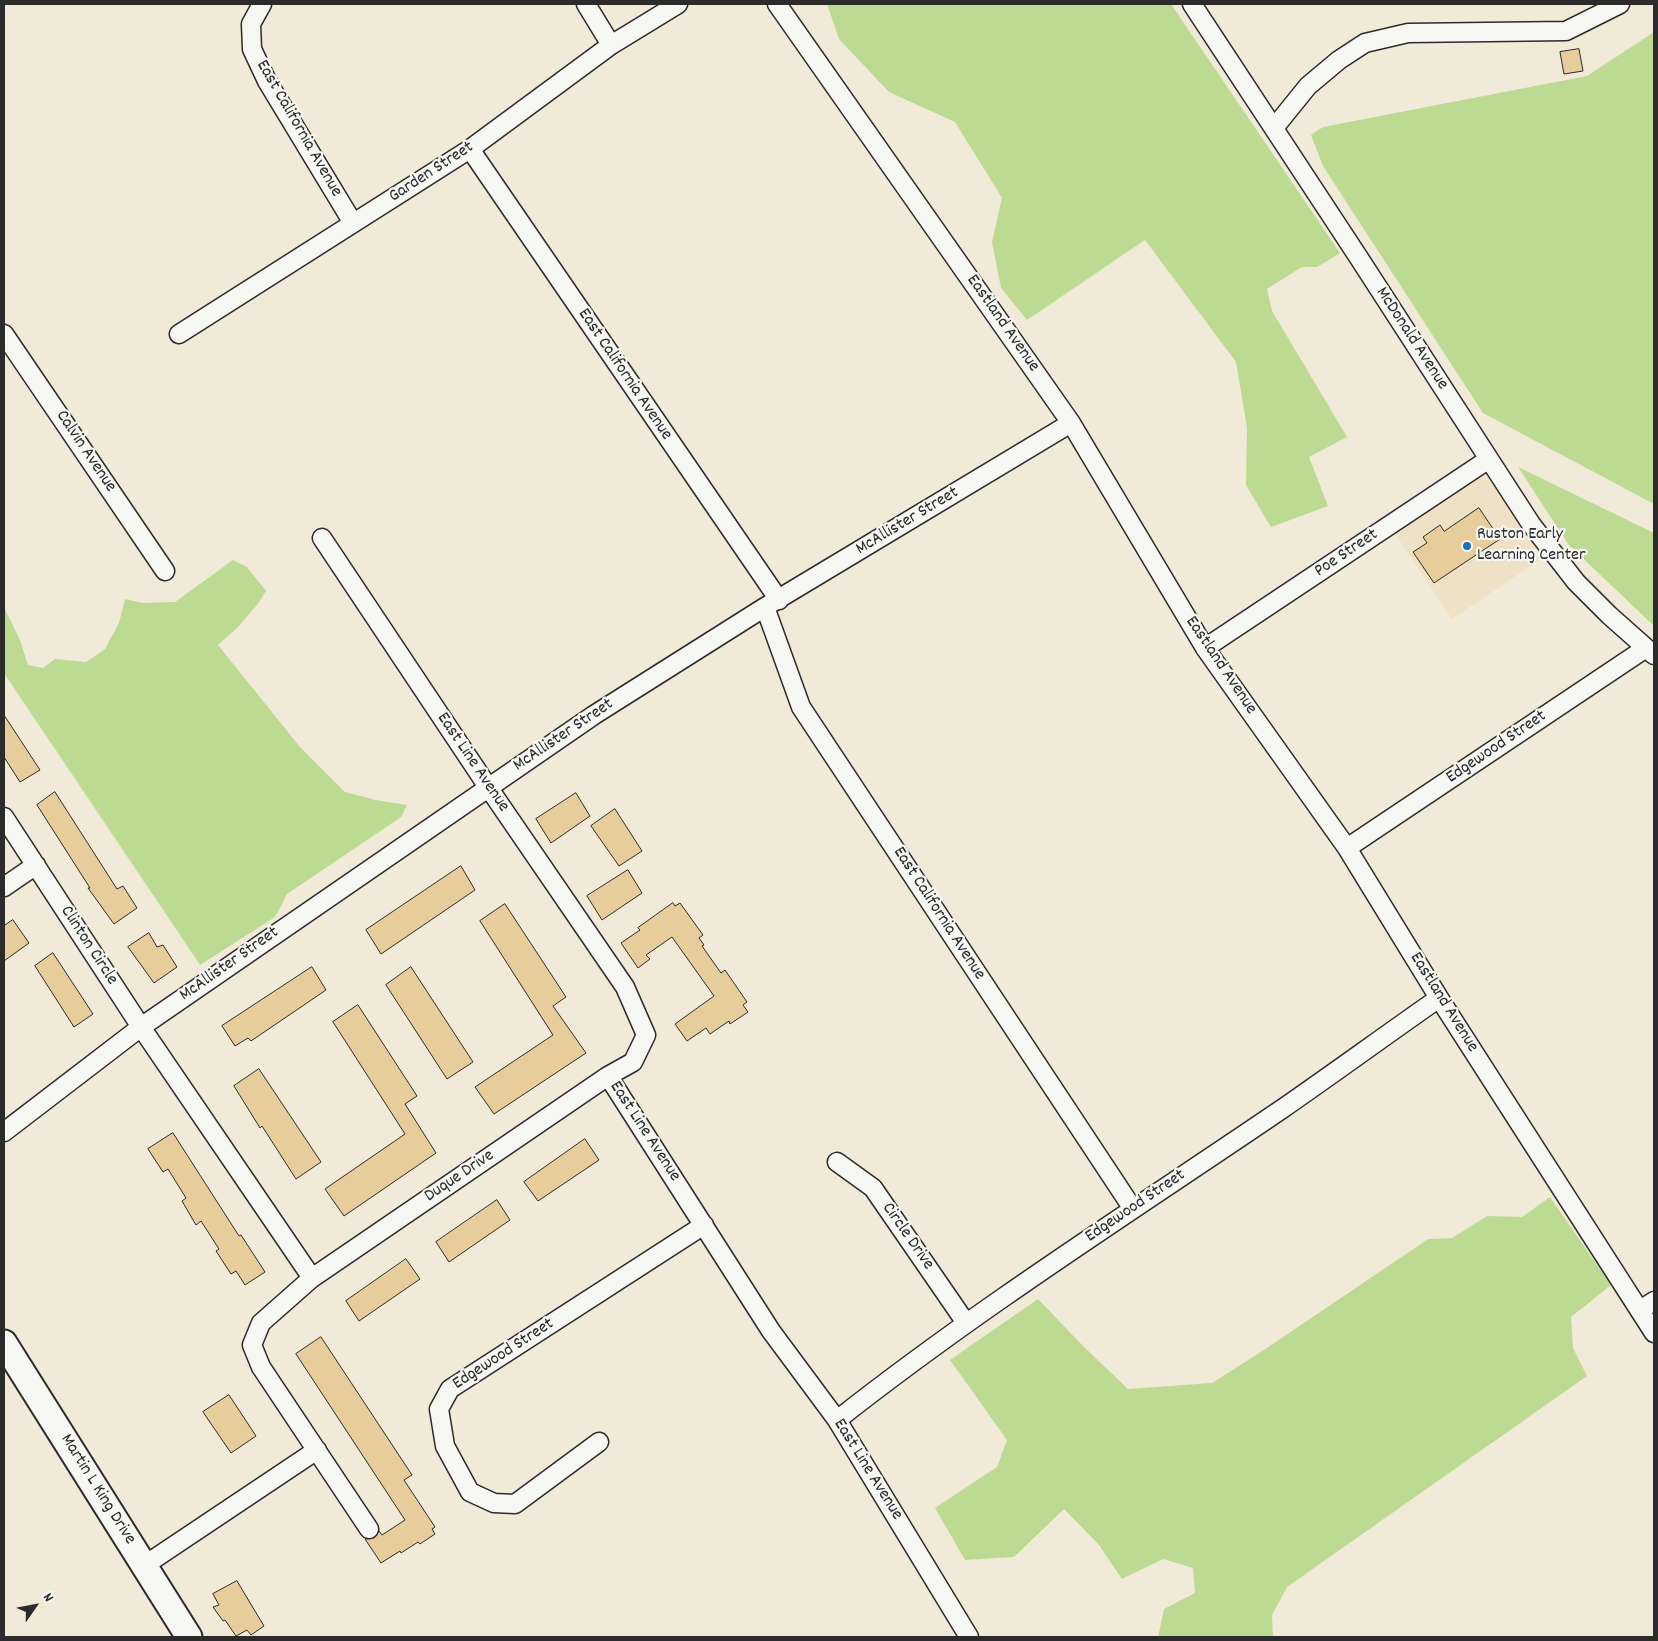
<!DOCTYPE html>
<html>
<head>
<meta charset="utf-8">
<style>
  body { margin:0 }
  #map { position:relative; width:1658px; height:1641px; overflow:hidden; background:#f2ead8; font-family:Dekko,sans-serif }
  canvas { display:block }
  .frame { position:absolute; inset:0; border:5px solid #2b2b2b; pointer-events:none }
  .north { position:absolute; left:10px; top:1581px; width:50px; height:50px; -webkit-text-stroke:4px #f6f6f2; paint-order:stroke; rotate:57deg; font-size:14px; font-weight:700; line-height:20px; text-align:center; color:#2b2b2b }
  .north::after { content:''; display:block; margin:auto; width:18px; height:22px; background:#2b2b2b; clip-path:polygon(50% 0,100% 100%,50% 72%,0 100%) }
</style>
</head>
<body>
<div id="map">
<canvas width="1658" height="1641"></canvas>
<div class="frame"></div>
<div class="north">N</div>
</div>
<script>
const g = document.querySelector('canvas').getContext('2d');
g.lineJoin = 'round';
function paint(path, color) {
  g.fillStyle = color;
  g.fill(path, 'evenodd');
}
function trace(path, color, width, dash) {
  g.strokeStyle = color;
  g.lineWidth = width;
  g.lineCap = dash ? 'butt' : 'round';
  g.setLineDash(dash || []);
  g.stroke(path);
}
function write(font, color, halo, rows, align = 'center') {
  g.font = font + ' Dekko,sans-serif';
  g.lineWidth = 4.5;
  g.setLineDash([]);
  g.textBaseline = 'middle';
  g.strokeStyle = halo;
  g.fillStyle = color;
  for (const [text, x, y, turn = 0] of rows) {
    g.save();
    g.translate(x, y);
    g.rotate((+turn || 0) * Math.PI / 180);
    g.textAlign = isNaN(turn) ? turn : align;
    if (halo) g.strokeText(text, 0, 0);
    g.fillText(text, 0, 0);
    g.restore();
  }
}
const built = new Path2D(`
  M1480 476 1488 478 1491 482 1541 559 1452 619 1394 532Z`);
const green = new Path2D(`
  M827 4H1171L1340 253 1317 267H1302L1267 289 1272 311 1347 437 1309 457 1328 506 1271 527 1246 485 1247 428 1236 362 1145 240 1027 320 1001 288 992 242 1002 198 955 122 889 92 839 39Z
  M1654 32V504L1483 413 1323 166 1311 135 1323 127 1587 76Z
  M1518 467 1654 533V626L1569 545Z
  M233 560 247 567 266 591 257 605 238 627 218 645 300 747 345 792 376 800 407 805 401 817 287 894 275 917 200 965 4 673V607L20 640 28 665 43 668 55 659 86 662 105 649 119 623 125 599 143 603 175 602Z
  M1550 1197 1611 1285 1571 1317 1573 1348 1587 1376 1287 1587 1272 1615 1273 1637H1158L1164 1609 1195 1593 1193 1568 1163 1559 1122 1579 1099 1545 1064 1509 1014 1557 965 1560 935 1508 997 1467 1007 1440 950 1360 1038 1299 1083 1346 1128 1389 1212 1383 1264 1350 1428 1239 1452 1238 1487 1216 1522 1217Z`);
const building = new Path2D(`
  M1579 49 1583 71 1564 74 1560 52Z
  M1479 508 1500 539 1434 583 1413 552 1427 543 1423 537 1440 525 1444 531Z
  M4 715 40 770 20 782 4 757Z
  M55 792 117 889 123 886 137 908 114 924 88 888H90L37 805Z
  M576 793 590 816 551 843 536 819Z
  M615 809 642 851 619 866 591 826Z
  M461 866 475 890 381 954 366 930Z
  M628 870 642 893 602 920 587 896Z
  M673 903 675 906 680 903 703 935 699 938 704 945 702 946 721 973 725 970 747 1002 743 1005 748 1012 730 1024 729 1021 710 1034 706 1028 687 1041 675 1024 714 996 672 937 646 955 650 959 638 968 621 943 640 930 638 928Z
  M505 904 566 997 553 1006 586 1053 494 1114 475 1087 553 1035 480 921Z
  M13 920 29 943 4 961V926Z
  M149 933 157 947 163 945 177 967 154 983 128 947Z
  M53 953 93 1014 74 1027 35 966Z
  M312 967 326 990 251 1041 248 1038 235 1046 222 1026Z
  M411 967 473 1062 447 1079 386 985Z
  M358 1005 417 1096 405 1104 436 1153 344 1216 325 1189 405 1134 333 1022Z
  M259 1069 321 1162 296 1179 262 1126 260 1128 234 1086Z
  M173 1133 239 1236 241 1235 265 1272 245 1285 236 1271 231 1274 216 1251 219 1249 201 1221 196 1225 182 1201 186 1198 168 1169 163 1172 148 1149Z
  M585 1139 599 1160 538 1201 524 1182Z
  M497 1200 510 1220 449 1262 436 1242Z
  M406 1259 420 1279 359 1321 346 1301Z
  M321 1337 412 1475 404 1480 435 1527 432 1529 435 1534 420 1544 418 1542 401 1553 400 1551 381 1563 365 1539 374 1538 379 1531 382 1535 405 1520 296 1354Z
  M229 1395 256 1436 231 1453 203 1412Z
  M237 1581 264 1626 251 1635 247 1630 236 1636 225 1620 223 1621 213 1607 219 1605 213 1594Z`);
const street = new Path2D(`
  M262 4 251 24 252 49 267 81 353 223
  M586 4 611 45
  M777 4 1071 423 1205 648 1347 848 1439 998 1654 1333
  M1192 4 1359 258 1531 524 1576 582 1609 615 1654 655
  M1274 128 1308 86 1339 60 1365 43 1408 33 1566 31 1620 4
  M470 149 779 600
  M4 334 165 571
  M179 334 470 149 611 45 678 4
  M322 538 488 787 625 987 646 1035 633 1062 608 1076 312 1278 261 1323 252 1345 261 1367 369 1529
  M765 607 801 707 1133 1209
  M1205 648 1489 459
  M4 817 141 1027 312 1278
  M1347 848 1646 648
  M4 887 36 865
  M608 1076 771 1331 837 1420 969 1637
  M4 1132 141 1027 594 715 765 607 1071 423
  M837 1162 873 1188 966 1323
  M1640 1310 1654 1301
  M837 1420C979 1308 1132 1211 1282 1109 1334 1073 1386 1035 1439 998
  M599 1442 515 1504 494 1503 470 1492 445 1446 439 1409 450 1389 704 1225
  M145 1565 317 1450`);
const secondary = new Path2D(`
  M4 1343 189 1637`);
const markers = [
  [1467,546,5,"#1f6fb2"]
];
const streetNames = [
  ["East California Avenue",298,129,60],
  ["Garden Street",432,173,-33],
  ["Eastland Avenue",1002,324,55],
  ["McDonald Avenue",1411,339,57],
  ["East California Avenue",624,375,56],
  ["Calvin Avenue",85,452,56],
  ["McAllister Street",908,522,-31],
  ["Poe Street",1347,554,-34],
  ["Eastland Avenue",1220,666,56],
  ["McAllister Street",564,736,-34],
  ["Edgewood Street",1497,748,-34],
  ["East Line Avenue",472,763,56],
  ["East California Avenue",938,914,57],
  ["Clinton Circle",88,946,57],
  ["McAllister Street",230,965,-35],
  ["Eastland Avenue",1443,1003,58],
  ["East Line Avenue",644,1132,57],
  ["Duque Drive",460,1177,-34],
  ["Edgewood Street",1136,1207,-34],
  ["Circle Drive",907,1237,55],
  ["Edgewood Street",504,1355,-33],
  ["East Line Avenue",867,1470,58],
  ["Martin L King Drive",97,1490,58]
];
const poiNames = [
  ["Ruston Early",1477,536],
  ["Learning Center",1477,557]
];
paint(built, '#efe1c6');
paint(green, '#bcda92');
paint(building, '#e7cd9c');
trace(building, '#2b2b2b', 1);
trace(street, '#2b2b2b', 21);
trace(secondary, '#2b2b2b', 29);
trace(street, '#f6f6f2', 18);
trace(secondary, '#f6f6f2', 25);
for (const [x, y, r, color] of markers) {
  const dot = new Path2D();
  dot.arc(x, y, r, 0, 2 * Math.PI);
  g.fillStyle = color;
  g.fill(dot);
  trace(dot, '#f6f6f2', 2);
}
write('18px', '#2b2b2b', '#f6f6f2', streetNames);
write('18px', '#2b2b2b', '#f6f6f2', poiNames, 'left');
</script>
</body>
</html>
